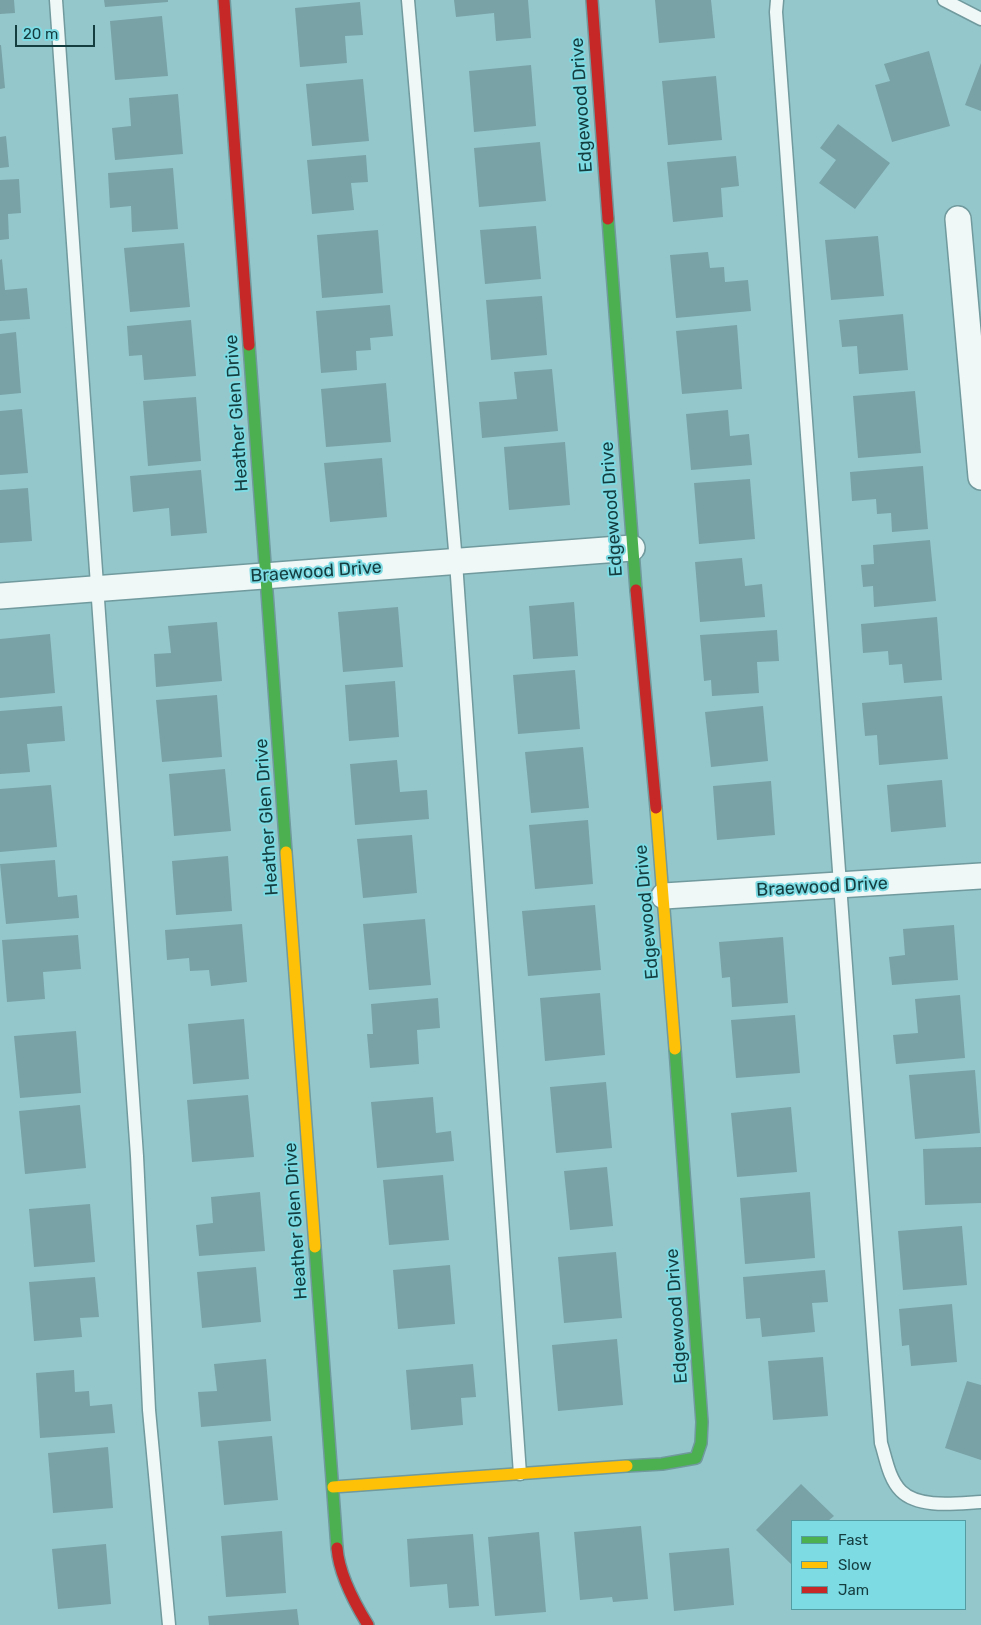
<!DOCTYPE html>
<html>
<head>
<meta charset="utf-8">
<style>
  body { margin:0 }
  #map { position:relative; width:981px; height:1625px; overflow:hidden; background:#94c7cc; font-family:Rubik,sans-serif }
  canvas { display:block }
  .legend { position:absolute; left:791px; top:1520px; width:175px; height:90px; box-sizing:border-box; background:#7ddbe3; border:1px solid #539ca2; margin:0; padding:6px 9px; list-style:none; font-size:15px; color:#143d40 }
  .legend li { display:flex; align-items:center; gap:10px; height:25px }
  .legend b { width:25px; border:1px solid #539ca2 }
  .scale { position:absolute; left:15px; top:25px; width:80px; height:22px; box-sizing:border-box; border:2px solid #143d40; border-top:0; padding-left:6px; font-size:15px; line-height:18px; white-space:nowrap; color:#143d40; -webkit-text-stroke:4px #7ddbe3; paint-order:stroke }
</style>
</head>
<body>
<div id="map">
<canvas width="981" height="1625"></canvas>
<ul class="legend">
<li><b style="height:6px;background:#4caf50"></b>Fast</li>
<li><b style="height:6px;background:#ffc107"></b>Slow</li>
<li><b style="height:6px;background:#c62828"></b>Jam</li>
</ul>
<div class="scale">20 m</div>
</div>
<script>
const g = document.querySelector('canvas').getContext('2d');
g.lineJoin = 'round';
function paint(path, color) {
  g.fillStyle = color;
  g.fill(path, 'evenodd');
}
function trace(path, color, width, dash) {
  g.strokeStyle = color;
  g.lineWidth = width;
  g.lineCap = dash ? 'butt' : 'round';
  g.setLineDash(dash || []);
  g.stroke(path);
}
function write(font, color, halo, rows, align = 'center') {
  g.font = font + ' Rubik,sans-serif';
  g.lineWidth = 4;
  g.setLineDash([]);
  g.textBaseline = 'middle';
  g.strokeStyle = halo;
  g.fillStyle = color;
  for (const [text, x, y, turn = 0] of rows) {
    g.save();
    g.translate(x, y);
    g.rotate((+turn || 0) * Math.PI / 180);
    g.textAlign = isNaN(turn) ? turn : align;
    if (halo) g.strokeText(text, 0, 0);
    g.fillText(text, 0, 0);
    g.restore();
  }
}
const building = new Path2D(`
  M0 0H14L15 13 0 14Z
  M104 0H168V2L105 7Z
  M454 0H528L531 38 496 41 494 13 456 17Z
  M655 0H711L715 38 659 43Z
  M360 2 363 35 345 36 347 63 300 67 295 8Z
  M162 16 168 76 115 80 110 21Z
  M0 45H1L5 88 0 89Z
  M929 51 950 126 892 142 875 85 890 81 884 64Z
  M981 63V111L965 105Z
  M531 65 536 126 474 132 469 71Z
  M716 76 722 140 668 145 662 81Z
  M363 79 369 141 312 146 306 84Z
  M178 94 183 154 115 160 112 128 131 126 129 98Z
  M838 124 890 163 855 209 819 183 836 160 820 148Z
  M6 136 9 167 0 168V137Z
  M540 142 546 201 479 207 474 148Z
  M366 155 368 182 351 183 354 210 312 214 307 160Z
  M736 156 739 186 721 188 723 217 673 222 667 162Z
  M173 168 178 229 132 232 131 206 110 208 108 173Z
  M19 179 21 213 8 214 9 239 0 240V180Z
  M536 226 541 279 485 284 480 230Z
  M378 230 383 293 322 298 317 235Z
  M878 236 884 296 831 300 825 240Z
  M184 243 190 307 130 312 124 248Z
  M708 252 710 268 724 267 725 282 748 280 751 311 676 318 670 255Z
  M2 259 5 290 27 288 30 319 0 321V260Z
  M542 296 547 355 491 360 486 300Z
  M390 305 393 336 370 338 371 350 356 351 357 370 321 373 316 311Z
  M903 314 908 370 859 374 857 346 842 347 839 320Z
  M191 320 196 376 144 380 142 355 129 356 127 326Z
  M737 325 742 389 682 394 676 331Z
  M16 332 21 393 0 395V334Z
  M552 369 558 431 482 438 479 402 517 399 514 372Z
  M386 383 391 442 326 447 321 389Z
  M915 391 921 453 858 458 853 396Z
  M196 397 201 461 148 466 143 401Z
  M22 409 28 473 0 475V411Z
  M728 410 730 436 749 434 752 465 691 470 686 414Z
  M565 442 570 505 509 510 504 447Z
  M382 458 387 517 330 522 324 463Z
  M923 466 928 529 892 532 891 513 877 514 876 499 852 501 850 472Z
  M201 470 207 533 171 536 169 508 133 512 130 476Z
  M750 479 755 539 699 544 694 483Z
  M28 488 32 541 0 543V490Z
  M930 540 936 601 874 607 873 586 863 587 861 565 874 564 873 545Z
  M742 558 745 586 762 584 765 617 700 622 695 562Z
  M574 602 578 656 533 659 529 606Z
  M398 607 403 667 343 672 338 612Z
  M937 617 942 680 904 683 902 664 889 665 888 651 863 653 861 624Z
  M217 622 222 681 156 687 154 654 171 653 168 626Z
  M777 630 779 661 757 662 759 693 712 696 711 680 704 681 700 635Z
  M50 634 55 693 0 698V639Z
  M575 670 580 729 518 734 513 675Z
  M395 681 399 737 349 741 345 685Z
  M217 695 222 757 162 762 156 700Z
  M942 696 948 759 879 765 877 735 865 736 862 703Z
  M62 706 65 741 27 744 30 772 0 774V711Z
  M763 706 768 761 711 767 705 712Z
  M583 747 589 808 531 813 525 752Z
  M397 760 400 792 427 790 429 819 355 825 350 764Z
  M225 769 231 831 174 836 169 774Z
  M942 780 946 827 891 832 887 785Z
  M771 781 775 835 717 840 713 786Z
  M51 785 57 847 0 852V789Z
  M588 820 593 884 535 889 529 825Z
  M412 835 417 893 363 898 357 839Z
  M228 856 232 911 176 915 172 861Z
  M55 860 58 897 77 895 79 918 6 924 0 864Z
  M595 905 601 970 528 976 522 911Z
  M425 919 431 985 369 990 363 924Z
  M242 924 247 982 211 986 209 970 190 971 189 958 167 960 165 930Z
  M954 925 958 980 892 985 889 957 905 955 903 929Z
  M78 935 81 969 43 972 45 999 7 1002 2 940Z
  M783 937 788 1003 732 1007 730 977 722 978 719 942Z
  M600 993 605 1055 545 1061 540 998Z
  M960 995 965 1058 896 1064 893 1035 918 1033 915 999Z
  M438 998 440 1028 417 1030 419 1064 370 1068 367 1034H373L371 1004Z
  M795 1015 800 1073 736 1078 731 1020Z
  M244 1019 249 1079 193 1084 188 1024Z
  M76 1031 81 1093 20 1098 14 1036Z
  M975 1070 980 1133 915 1139 909 1075Z
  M606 1082 612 1148 556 1153 550 1087Z
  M248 1095 254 1157 192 1162 187 1100Z
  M433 1097 436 1133 451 1131 454 1161 377 1168 371 1102Z
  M80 1105 86 1168 25 1174 19 1111Z
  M791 1107 797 1172 737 1177 731 1113Z
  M981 1147V1203L925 1205 923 1149Z
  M607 1167 613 1226 570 1230 564 1171Z
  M443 1175 449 1240 389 1245 383 1180Z
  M260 1192 265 1251 199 1256 196 1225 213 1223 211 1197Z
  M810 1192 815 1258 745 1264 740 1198Z
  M90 1204 95 1262 34 1267 29 1209Z
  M962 1226 967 1285 903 1290 898 1231Z
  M616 1252 622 1318 564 1323 558 1257Z
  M450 1265 455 1324 398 1329 393 1270Z
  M256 1267 261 1322 202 1328 197 1272Z
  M825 1270 828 1302 812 1303 815 1332 762 1337 760 1318 746 1319 743 1277Z
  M95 1277 99 1317 80 1318 82 1337 34 1341 29 1282Z
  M952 1304 957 1362 911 1366 909 1345 902 1346 899 1309Z
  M617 1339 623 1405 558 1411 552 1345Z
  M823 1357 828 1416 773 1420 768 1361Z
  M266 1359 271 1421 201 1427 198 1392 217 1391 214 1364Z
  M473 1364 476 1397 461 1398 463 1425 411 1430 406 1370Z
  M74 1370 75 1392 89 1391 90 1406 112 1404 115 1433 40 1438 36 1373Z
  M967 1381 981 1385V1460L945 1448Z
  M272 1436 278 1500 224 1505 218 1441Z
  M108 1447 113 1508 53 1513 48 1453Z
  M801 1484 834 1516 828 1521H792V1565L756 1530Z
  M641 1526 648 1599 613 1602 612 1597 580 1600 574 1532Z
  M282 1531 286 1593 226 1597 221 1536Z
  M539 1532 546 1612 495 1616 488 1537Z
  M473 1534 479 1606 449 1608 447 1584 410 1587 407 1539Z
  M106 1544 111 1604 58 1609 52 1549Z
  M729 1548 734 1605 674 1611 669 1553Z
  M297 1609 299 1625H209L208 1616Z`);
const lane = new Path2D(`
  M56 0 137 1156 149 1410 169 1625
  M408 0 456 562 520 1474
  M777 0 776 12 881 1443C886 1459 889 1479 901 1491 919 1509 958 1503 981 1502
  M944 0 981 19`);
const street = new Path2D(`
  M958 219 981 477
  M0 596 632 548
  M664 896 981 876`);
const fast = new Path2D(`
  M608 219 636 590
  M249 345 286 852
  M315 1247 337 1548
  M627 1466 662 1464 696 1458 701 1443 702 1422 675 1049`);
const slow = new Path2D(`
  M656 808 675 1049
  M286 852 315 1247
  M333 1487 627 1466`);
const jam = new Path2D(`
  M224 0 249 345
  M592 0 608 219
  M636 590 656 808
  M337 1548C339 1573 355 1604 368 1625`);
const streetNames = [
  ["Edgewood Drive",582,105,-94],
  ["Heather Glen Drive",237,413,-94],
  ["Edgewood Drive",612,509,-94],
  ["Braewood Drive",316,572,-4],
  ["Heather Glen Drive",267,817,-94],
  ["Braewood Drive",822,887,-3],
  ["Edgewood Drive",647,912,-95],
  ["Heather Glen Drive",296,1221,-94],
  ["Edgewood Drive",677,1316,-94]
];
paint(building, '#78a2a6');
trace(lane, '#709a9d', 15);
trace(street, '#709a9d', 28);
trace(fast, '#709a9d', 14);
trace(slow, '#709a9d', 14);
trace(jam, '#709a9d', 14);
trace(lane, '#eff7f7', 12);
trace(street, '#eff7f7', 25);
trace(fast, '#4caf50', 11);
trace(slow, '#ffc107', 11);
trace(jam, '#c62828', 11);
write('18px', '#143d40', '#7ddbe3', streetNames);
</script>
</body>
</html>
